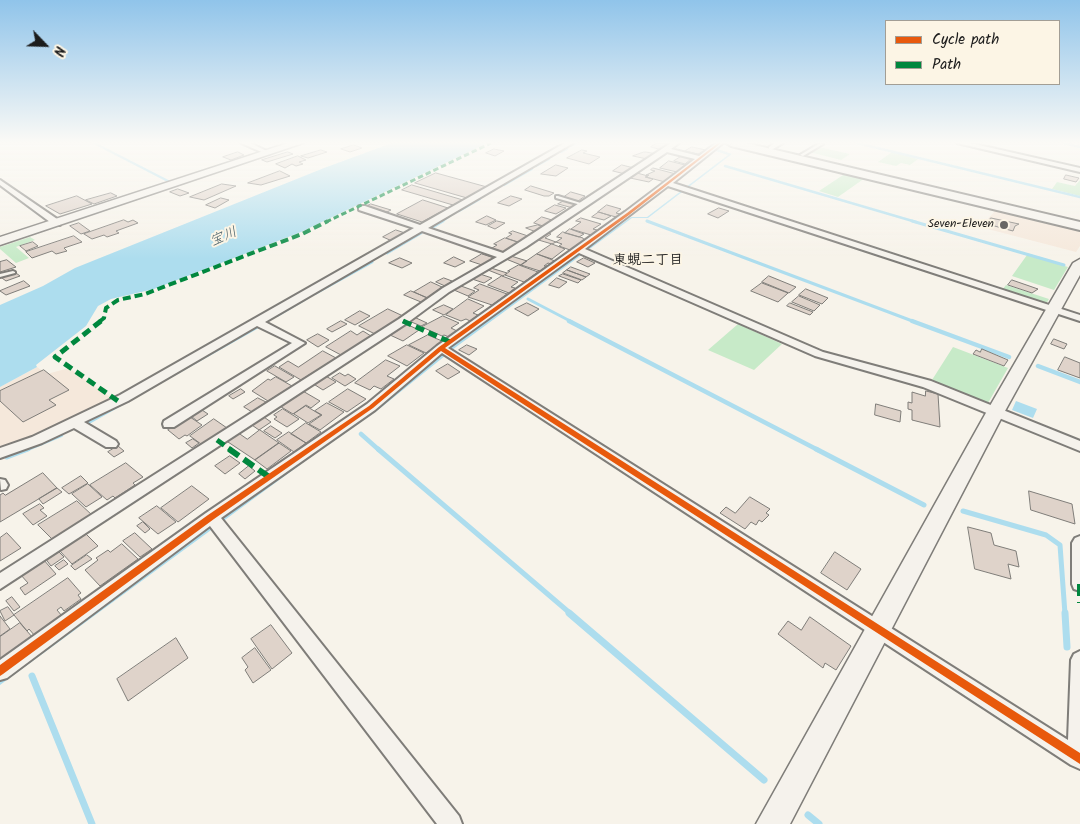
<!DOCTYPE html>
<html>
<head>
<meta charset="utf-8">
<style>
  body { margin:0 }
  #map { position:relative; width:1080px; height:824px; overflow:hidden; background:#f7f3ea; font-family:Kalam,sans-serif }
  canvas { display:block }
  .legend { position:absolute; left:885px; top:20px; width:175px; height:65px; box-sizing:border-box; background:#fcf5e5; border:1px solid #a29e95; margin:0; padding:6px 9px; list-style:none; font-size:15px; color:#1c1c1c }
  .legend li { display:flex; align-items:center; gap:10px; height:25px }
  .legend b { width:25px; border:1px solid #a29e95 }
  .north { position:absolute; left:20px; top:20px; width:50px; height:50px; -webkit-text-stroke:4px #fcf5e5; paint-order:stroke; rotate:114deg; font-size:14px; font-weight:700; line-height:20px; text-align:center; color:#1c1c1c }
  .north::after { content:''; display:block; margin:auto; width:18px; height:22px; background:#1c1c1c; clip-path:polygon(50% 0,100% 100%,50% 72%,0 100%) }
</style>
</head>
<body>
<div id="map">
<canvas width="1080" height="824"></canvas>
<ul class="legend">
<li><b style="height:6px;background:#e8590c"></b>Cycle path</li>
<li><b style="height:6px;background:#00873e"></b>Path</li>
</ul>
<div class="north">N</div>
</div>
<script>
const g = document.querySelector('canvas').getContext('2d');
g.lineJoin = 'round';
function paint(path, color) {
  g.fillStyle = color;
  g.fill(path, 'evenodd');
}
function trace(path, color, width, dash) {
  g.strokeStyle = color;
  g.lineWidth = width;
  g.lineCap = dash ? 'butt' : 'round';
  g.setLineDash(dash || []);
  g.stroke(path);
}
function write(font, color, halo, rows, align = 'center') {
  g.font = font + ' Kalam,"Klee One",sans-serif';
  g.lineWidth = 4;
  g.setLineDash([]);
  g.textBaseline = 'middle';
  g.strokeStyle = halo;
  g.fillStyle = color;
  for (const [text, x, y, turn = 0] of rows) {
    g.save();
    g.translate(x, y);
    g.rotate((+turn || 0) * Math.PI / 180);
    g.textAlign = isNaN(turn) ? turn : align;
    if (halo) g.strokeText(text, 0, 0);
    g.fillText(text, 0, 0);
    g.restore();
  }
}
const built = new Path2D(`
  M997 209 1080 230V246L1076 252 980 227Z
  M37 367 47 374 69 368 113 399 21 442 0 449V387Z`);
const green = new Path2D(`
  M819 147 850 154 841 160 809 152Z
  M892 152 918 159 910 165 901 163 896 166 878 162Z
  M846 173 865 178 838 197 819 191Z
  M1080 180V196L1052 189 1057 182 1075 186Z
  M30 237 35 240 16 247 29 258 16 263 0 249V247Z
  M1027 255 1068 267 1054 290 1012 276Z
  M1006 285 1049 299 1046 304 1002 290Z
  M738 324 782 344 754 370 708 350Z
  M953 347 1008 368 988 403 932 380Z`);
const water = new Path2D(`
  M392 143H487L301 232 154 289 111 299 98 306 86 326 36 365 37 367 0 387V305L43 286 75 268 324 168Z
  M718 149 732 154 648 218H632L456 347 378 410 301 464 0 685V678L190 538 375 409 452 345 631 217H647L728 155 715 151Z
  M1016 401 1037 409 1033 418 1012 410Z`);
const streamFar4 = new Path2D(`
  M94 143 168 181
  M857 143 1080 197
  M1064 143 1080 147
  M571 146 576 143
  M561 152 567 149
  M536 166 549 159
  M725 166 916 222
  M504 185 532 169
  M459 211 480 199
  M647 221 649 222
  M441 222 451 215`);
const streamFar3 = new Path2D(`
  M647 221 915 322
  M912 221 1064 265
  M433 227 443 221
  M387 253 421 233
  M316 293 372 262
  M528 299 572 322
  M278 315 307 298`);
const streamFar2 = new Path2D(`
  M569 321 818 450
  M912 321 1009 357
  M1038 366 1080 382
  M90 421 256 327
  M361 434 379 450
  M25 450 61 435`);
const streamFar1 = new Path2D(`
  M378 449 571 614
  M816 449 924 505
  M7 457 28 449
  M963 511 1046 535 1060 545 1065 614`);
const stream = new Path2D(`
  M569 613 764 780
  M1065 613 1067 647
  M32 676 92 824
  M808 815 819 824`);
const building = new Path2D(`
  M657 143H673L662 150 651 147Z
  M354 145 362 148 350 152 341 149Z
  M692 147 706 150 698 154 685 151Z
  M494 149 504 151 495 156 486 153Z
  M321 150 327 152 308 158 301 156Z
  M582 150 587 151 583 153 600 157 589 164 567 158Z
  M238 152 244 155 231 160 223 157Z
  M288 152 293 154 267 162 262 160Z
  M644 152H646L657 154 647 159 633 156Z
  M298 156 306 160 299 162 303 164 296 166 292 164 285 168 276 164Z
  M682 156 692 158 685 164 674 161Z
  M669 161 685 165 677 172 660 168Z
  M556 165 568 168 556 176 541 174Z
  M622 165 634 168 625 174 613 171Z
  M653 168 676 174 665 182 646 177 649 175H646L655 171 651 170Z
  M280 171 290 176 261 185 248 183Z
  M436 173 487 187 467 198 415 183Z
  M637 173 648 176 645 177 653 179 649 182 630 178Z
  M1066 175 1079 178 1076 182 1064 179Z
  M222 184 236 186 204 200 190 197Z
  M412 185 463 200 453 205 402 190Z
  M531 186 554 193 549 196H544L525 190Z
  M178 189 189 193 180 196 170 192Z
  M571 192 585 196 578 201 564 197Z
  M111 193 117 196 94 204 86 200Z
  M77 196 92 204 60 214 46 206Z
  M511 196 522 199 509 206 498 203Z
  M221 198 229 200 215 208 206 205Z
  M423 200 448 208 422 222 397 214Z
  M564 201 576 204 574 205 576 206 573 208 558 204Z
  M371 204 391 210 387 212 367 206Z
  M555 205 566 208 556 214 545 211Z
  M607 205 621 209 616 213 620 214 616 217 598 212Z
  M719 208 729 211 718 218 708 214Z
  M599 212 611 216 604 220 592 217Z
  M487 216 496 220 486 225 476 222Z
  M542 217 552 220 543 226 534 223Z
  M581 218 601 224 593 229 597 230 591 235 571 229 581 222 576 221Z
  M991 218 1019 224 1015 226 1013 231 987 224Z
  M124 220 128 222 133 220 138 223 116 231 119 233 107 237 104 235 92 239 84 234Z
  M497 221 505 223 495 229 488 226Z
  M79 223 90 231 81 234 70 226Z
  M538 225 543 227 536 232 526 228Z
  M570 229 584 234 579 237 565 233Z
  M396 230 405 233 392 241 383 237Z
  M513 231 528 236 525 238H527L520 243 506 238 512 234 509 233Z
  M546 232 551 234 545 238 556 242 552 244 535 239Z
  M563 232 583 238 584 240 570 250 559 246 562 244 556 242 562 238 557 237Z
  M74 236 82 242 64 248 67 251 56 254 52 251 32 258 26 252Z
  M505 238 518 242 503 252 492 248 497 245 494 244Z
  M33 242 38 246 26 251 20 246Z
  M552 244 565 249 552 259 537 254Z
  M482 254 494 258 482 265 470 261Z
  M537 254 555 261 551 264 548 263 544 266H547L540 271 521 265Z
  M511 256 527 261 521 265 506 259Z
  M454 257 465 262 455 267 444 263Z
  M400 258 412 263 402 268 389 263Z
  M584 258 595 263 588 267 577 262Z
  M7 260 16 267 0 272V262Z
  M519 265 538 272 524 282 505 275 510 271H508Z
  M571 267 590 274 586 277 567 270Z
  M491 268 507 273 503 276 488 270Z
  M567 270 586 277 582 280 563 273Z
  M16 273 20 276 6 281 2 278Z
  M480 274 492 278 484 283 472 279Z
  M563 274 581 280 578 283 559 276Z
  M502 276 518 282 511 287 515 288 509 293 488 285Z
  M769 276 796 287 789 293 762 282Z
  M444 278 452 281 445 286 436 282Z
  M557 278 567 282 559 288 549 285Z
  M1012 280 1038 289 1032 293 1008 285Z
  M24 281 30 286 6 295 0 291Z
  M431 282 442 287 427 298 414 292Z
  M762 283 788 293 778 302 751 291Z
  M480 284 507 294 492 305 468 297 479 290 474 288Z
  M461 286 475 291 468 296 454 290Z
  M806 289 828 298 822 304 799 295Z
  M411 291 428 298 421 302 404 295Z
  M799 296 820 305 814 311 792 302Z
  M468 299 484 306 473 313 478 315 470 321 466 319 461 321 446 315Z
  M527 303 539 309 528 316 515 309Z
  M790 303 813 312 810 315 787 306Z
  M444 305 453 309 444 315 433 310Z
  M388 309 403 316 375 334 359 326Z
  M360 311 370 316 355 325 345 320Z
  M443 316 459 323 451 328 457 331 449 337 444 335 442 336 422 327Z
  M414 317 427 323 421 326 409 321Z
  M341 321 347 324 332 332 327 329Z
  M406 324 419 330 403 341 390 335Z
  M351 331 357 335 363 331 371 336 341 355 326 347Z
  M318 334 329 340 318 347 307 340Z
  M428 335 442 341 426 353 409 345Z
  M1054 339 1067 344 1064 349 1051 344Z
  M407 345 424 353 407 366 388 356Z
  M467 345 477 349 469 355 459 350Z
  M982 349 1008 360 1004 366 973 354 976 350 980 352Z
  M323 351 336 358 301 380 279 367 288 361 298 367Z
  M1065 357 1080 363V378L1058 370Z
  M386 360 400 366 387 376 394 379 381 389 374 386 370 390 355 383Z
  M448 364 460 372 448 379 436 371Z
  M275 366 294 377 286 382 267 371Z
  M44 370 69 390 49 400 56 405 23 422 0 401V391Z
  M340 373 345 376 348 374 356 379 345 386 332 378Z
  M324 375 336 382 323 390 312 383Z
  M276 377 292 386 268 401 252 391 268 379 270 380Z
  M241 389 245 392 233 399 229 396Z
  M348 389 366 399 347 412 329 402Z
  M301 390 320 401 311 408 306 405 293 414 278 405Z
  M926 391 938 394 940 427 912 420V410L908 409V402L912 403V392L925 396Z
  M258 398 266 402 252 412 244 407Z
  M327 403 344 412 320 430 309 424 322 415 315 411Z
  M876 404 901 411 900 422 875 415Z
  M306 406 321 415 308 423 294 414Z
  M283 409 299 419 287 427 274 419 277 417 274 415Z
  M202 410 208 414 197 421 191 416Z
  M261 415 271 422 259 430 249 423Z
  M190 417 202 425 187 436 185 435 179 439 168 430Z
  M214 419 227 428 201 444 190 436Z
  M306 423 321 432 306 443 291 434Z
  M271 426 282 433 275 438 264 431Z
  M260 430 279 443 255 460 225 440 237 432 247 439Z
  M289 432 306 443 294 452 277 440Z
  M193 439 199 443 192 448 186 443Z
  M279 443 291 451 267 469 255 460Z
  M118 446 124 451 114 457 108 452Z
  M230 456 240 463 225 474 215 466Z
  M126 463 143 477 133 483 135 485 115 498 113 496 107 500 90 485Z
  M249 466 255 471 245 479 239 474Z
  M43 473 57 488 0 522V495L3 493 5 495Z
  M81 476 88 483 69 494 62 488Z
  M88 484 102 497 86 507 72 494Z
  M192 486 209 499 178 522 161 508Z
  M57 488 62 492 43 504 39 499Z
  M1029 491 1072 504 1075 524 1031 510Z
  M750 497 770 509 766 513 769 515 762 522 759 520 756 525 751 522 745 529 720 513 726 507 735 513Z
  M77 501 93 516 54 541 38 525Z
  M40 504 44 508 40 510 47 516 33 525 23 514Z
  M157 506 176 522 158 534 139 518Z
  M143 522 150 529 145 533 137 526Z
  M968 527 991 533 994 545 1016 551 1019 567 1008 564 1011 579 975 569Z
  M7 533 21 548 0 561V538Z
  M135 533 152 549 140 557 123 541Z
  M86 534 98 546 72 564 60 551Z
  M122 544 138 559 100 586 85 570 98 560 96 558 108 550 110 552Z
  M57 550 64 557 51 566 45 558Z
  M835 552 861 569 847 590 821 573Z
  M87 555 92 559 75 570 71 566Z
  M43 559 56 574 25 595 20 588 28 583 20 574Z
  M64 560 68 564 59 570 55 566Z
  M68 578 81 593 78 595 81 599 64 611 61 607 57 610 62 616 35 636 29 629 27 631 14 615Z
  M12 597 20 607 14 611 6 601Z
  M8 607 14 615 5 621 0 611Z
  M0 616 10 629 0 636Z
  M810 617 851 646 836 670 825 663 823 668 778 634 788 621 801 630Z
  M20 623 33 638 0 662V637Z
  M271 625 292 653 272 669 251 639Z
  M176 638 188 658 128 701 117 679Z
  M255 648 271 670 253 683 245 670 248 667 242 658Z`);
const lane = new Path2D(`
  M820 143 823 144 803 156 800 155Z
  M556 196H558L584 204 581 205 556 198Z
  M13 271 15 272V273L0 277V274Z`);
const street = new Path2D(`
  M241 143H250L271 153 266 154Z
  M565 143H573L428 228 503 253 671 143H679L671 149 699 156 716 143H723L673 183 1080 315V321L668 186 585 249 823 352 931 381 1080 441V451L923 387 815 356 579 253 448 348 1068 740 1071 660 1074 654 1080 651V769L1071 765 442 353 375 410 221 518 459 816 462 824H437L210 526 7 678 0 680V660L206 513 367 404 437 346 625 212 695 159 667 152 526 247 449 292 407 323 0 589V573L399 319 443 288 497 257 422 231 265 322 305 343 174 427H164L163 424 164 421 292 343 257 326 128 401 84 422 116 441 118 444 116 447H106L74 428 42 443 0 458V448L32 437 120 395 414 228 359 210V206H365L420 225Z
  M775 143H783L773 149H769V147Z
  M957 143H970L1080 168V172Z
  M0 180 60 221V225H54L0 185Z
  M0 479 5 480 8 485 6 489 1 490Z
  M1080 536V591L1074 589 1072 584V543L1075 538Z`);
const secondary = new Path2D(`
  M288 143H303L0 245V237Z
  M1080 259V275L1005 411 790 824H756L987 411 1073 263Z`);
const primary = new Path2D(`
  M726 143H746L1080 222V230L731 146Z`);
const pathBridge = new Path2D(`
  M730 145 732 143`);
const quietFar3 = new Path2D(`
  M326 222 491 143`);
const quietFar2 = new Path2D(`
  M403 321 405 322
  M99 322 104 318 106 308 118 300 145 294 302 234 328 221`);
const quietFar1 = new Path2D(`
  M101 321 55 357 118 401
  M403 321 450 342
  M217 440 231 450`);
const quiet = new Path2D(`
  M229 449 269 477
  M1080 584V603`);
const cycleway = new Path2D(`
  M718 143H721L629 215 445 348 1080 753V764L441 351 373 408 214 519 3 674 0 676V665L208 515 369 406 439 347 627 213Z`);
const markers = [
  [1004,225,5,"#696764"]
];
const farPoinames = [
  ["Seven-Eleven",994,225]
];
const farWaternames = [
  ["宝川",224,238,-23]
];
const farNeighbourhoodnames = [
  ["東蜆二丁目",648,262]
];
paint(built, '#f5e8db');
paint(green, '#c7eac8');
paint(water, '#adddee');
trace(streamFar4, '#adddee', 2.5);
trace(streamFar3, '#adddee', 3);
trace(streamFar2, '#adddee', 4.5);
trace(streamFar1, '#adddee', 5);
trace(stream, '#adddee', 7);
paint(building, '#dfd3ca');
trace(building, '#7f7d79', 1);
trace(lane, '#7f7d79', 4);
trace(street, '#7f7d79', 4);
trace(secondary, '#7f7d79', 3);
trace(primary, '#7f7d79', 4);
paint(lane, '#f5f2ec');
paint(street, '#f5f2ec');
paint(secondary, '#f5f2ec');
paint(primary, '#f5f2ec');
trace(pathBridge, '#b6b4af', 1, [3, 2]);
trace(quietFar3, '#00873e', 3, [5.5, 3]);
trace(quietFar2, '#00873e', 4, [8, 4]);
trace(quietFar1, '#00873e', 5, [9, 5]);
trace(quiet, '#00873e', 6, [12, 6]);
paint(cycleway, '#e8590c');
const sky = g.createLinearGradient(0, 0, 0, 259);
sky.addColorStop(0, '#90c4ea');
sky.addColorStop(0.55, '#fbfaf6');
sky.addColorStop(1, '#fbfaf600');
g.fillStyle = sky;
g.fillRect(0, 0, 1080, 259);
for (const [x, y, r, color] of markers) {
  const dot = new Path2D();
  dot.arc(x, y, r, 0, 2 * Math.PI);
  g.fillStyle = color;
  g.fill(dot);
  trace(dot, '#fcf5e5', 2);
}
write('12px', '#1c1c1c', '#fcf5e5', farPoinames, 'right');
write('italic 14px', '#445c66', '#fcf5e5', farWaternames);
write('bold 14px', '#1c1c1c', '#fcf5e5', farNeighbourhoodnames);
</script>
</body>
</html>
